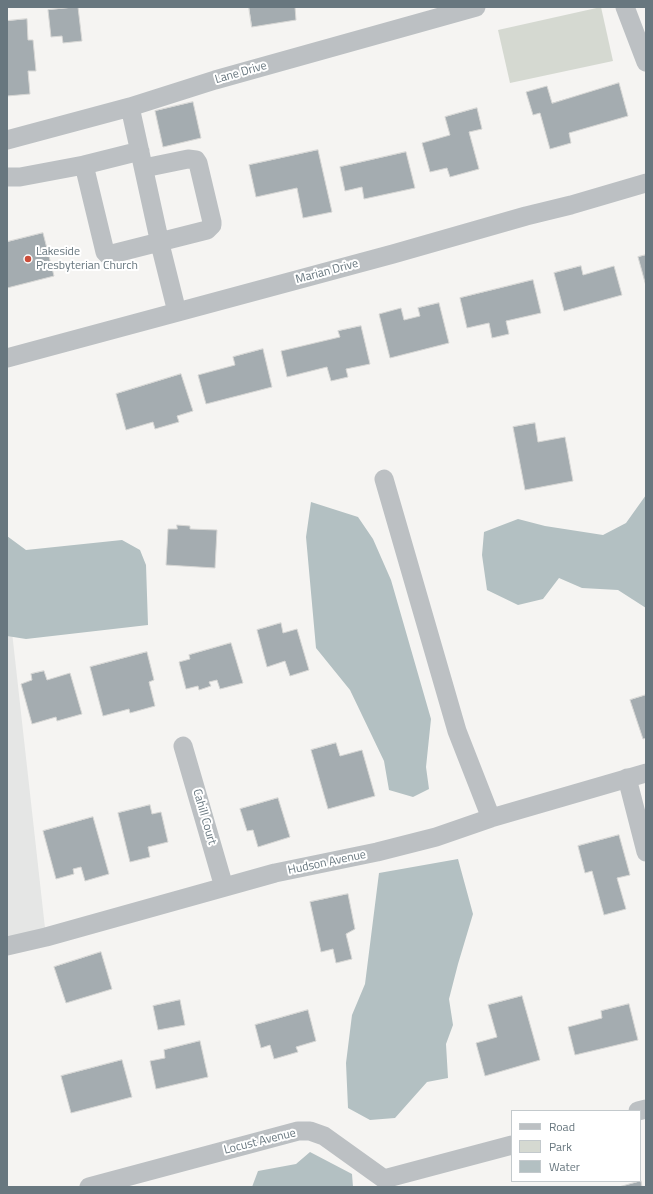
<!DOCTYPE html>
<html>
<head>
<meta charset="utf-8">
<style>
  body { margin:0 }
  #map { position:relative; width:653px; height:1194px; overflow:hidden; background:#f5f4f2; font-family:"Titillium Web",sans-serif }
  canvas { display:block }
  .frame { position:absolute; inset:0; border:8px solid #68777f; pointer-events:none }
  .legend { position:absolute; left:511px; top:1110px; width:130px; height:72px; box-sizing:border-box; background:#fff; border:1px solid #c3c9cc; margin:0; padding:5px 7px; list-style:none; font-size:12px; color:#68777f }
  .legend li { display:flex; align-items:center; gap:8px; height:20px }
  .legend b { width:20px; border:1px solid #c3c9cc }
</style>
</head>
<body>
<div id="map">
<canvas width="653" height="1194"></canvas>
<div class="frame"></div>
<ul class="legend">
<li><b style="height:5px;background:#bcc0c3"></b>Road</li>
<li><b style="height:11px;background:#d5d9d1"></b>Park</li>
<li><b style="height:11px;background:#b3c0c2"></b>Water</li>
</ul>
</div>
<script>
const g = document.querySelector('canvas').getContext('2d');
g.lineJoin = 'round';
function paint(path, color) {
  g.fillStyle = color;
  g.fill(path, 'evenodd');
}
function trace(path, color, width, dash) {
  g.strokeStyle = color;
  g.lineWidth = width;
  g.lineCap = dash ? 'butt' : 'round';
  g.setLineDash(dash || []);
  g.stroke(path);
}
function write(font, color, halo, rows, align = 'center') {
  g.font = font + ' "Titillium Web",sans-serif';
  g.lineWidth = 4;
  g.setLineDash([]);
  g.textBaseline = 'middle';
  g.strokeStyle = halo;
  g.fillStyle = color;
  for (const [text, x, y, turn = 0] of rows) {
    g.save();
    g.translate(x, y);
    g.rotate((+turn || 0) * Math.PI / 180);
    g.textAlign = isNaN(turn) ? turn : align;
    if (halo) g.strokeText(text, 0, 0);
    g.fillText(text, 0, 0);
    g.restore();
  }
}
const built = new Path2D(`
  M7 631 12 632 46 937 7 946Z`);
const green = new Path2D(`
  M601 7 613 61 510 83 498 30Z`);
const water = new Path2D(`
  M646 495V608L618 590 582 588 559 578 543 599 518 605 487 590 482 555 484 532 518 519 545 526 603 535 626 523Z
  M311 502 358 517 373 539 391 580 431 719 426 767 429 789 413 797 389 790 384 761 350 690 316 648 306 537Z
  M7 536 26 550 122 540 140 550 146 565 148 625 26 639 7 636Z
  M458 859 473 914 458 964 449 999 453 1025 446 1044 448 1078 427 1082 395 1118 370 1120 348 1108 346 1063 352 1015 365 984 379 873Z
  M310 1152 352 1174 353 1187H252L258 1171 296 1164Z`);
const building = new Path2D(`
  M78 7 82 41 63 43 62 36 51 37 48 10Z
  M249 7H295L296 20 252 27Z
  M27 19 28 40H33L36 71H28L30 94 7 96V21Z
  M619 83 628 116 569 133 571 143 550 149 540 113 533 115 526 92 547 86 552 103Z
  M193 102 201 138 163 147 155 111Z
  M477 108 482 129 469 132 479 169 450 177 447 168 430 172 422 143 450 135 445 117Z
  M318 150 332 212 303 218 297 188 256 197 249 165Z
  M406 152 415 188 364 199 362 187 345 191 340 167Z
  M43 233 54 276 7 288V242Z
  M646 255V286L638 257Z
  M581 266 583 275 614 266 622 295 564 311 554 273Z
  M533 280 541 313 506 321 509 334 492 338 489 323 467 328 460 298Z
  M439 303 449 343 390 358 379 314 401 308 404 320 420 316 418 308Z
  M361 326 370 364 346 369 348 377 331 381 327 367 287 377 281 351 340 337 338 331Z
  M263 349 272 387 206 404 198 375 235 365 233 357Z
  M181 374 193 411 177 416 179 422 155 429 153 422 126 430 116 394Z
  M535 423 538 442 565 437 573 481 525 490 513 427Z
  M177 525 190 526V529L217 530 215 568 166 565 168 529H177Z
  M281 623 283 633 297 629 309 670 290 676 285 661 267 667 257 630Z
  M231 643 243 683 220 689 217 680 209 682 211 686 199 690 198 686 186 689 179 662 190 659 189 655Z
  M147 652 154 680 149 682 155 706 130 713 129 709 103 716 90 667Z
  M44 671 47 680 70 673 82 714 57 721 56 717 32 724 21 684 32 680 31 674Z
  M646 695V738L643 739 630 700Z
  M336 743 340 756 362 750 375 796 328 809 311 750Z
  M278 798 290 837 258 847 253 830 247 831 240 809Z
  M150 805 152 814 161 812 168 842 148 847 150 857 130 862 118 813Z
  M93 817 109 874 85 881 81 867 73 869 74 874 56 879 43 831Z
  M619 835 630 875 617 878 626 909 604 915 592 871 585 873 578 846Z
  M348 894 355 929 346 934 352 959 336 963 333 949 321 952 310 902Z
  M101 952 112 989 66 1003 54 967Z
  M522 996 540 1060 485 1076 476 1043 497 1037 488 1005Z
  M180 1000 185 1025 158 1030 153 1006Z
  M629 1004 638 1040 575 1055 568 1027 602 1018 601 1011Z
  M308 1010 316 1041 296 1047 298 1052 274 1059 270 1045 261 1048 255 1025Z
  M200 1041 208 1077 156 1089 150 1061 165 1058 164 1050Z
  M122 1060 132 1097 71 1113 61 1076Z
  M641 1181 642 1187H619Z`);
const minor = new Path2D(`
  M625 7 646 62
  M130 107 161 248 177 312
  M7 140 130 107 215 80 476 7
  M140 151 84 165 105 252 108 255 207 230 212 225V222L198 163 196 160 188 159 144 168
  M7 177H20L84 165
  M7 358 393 254 526 216 571 205 646 183
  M384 479 457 731 491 818
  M183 746 224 887
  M627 778 646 852
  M7 946 46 937 275 873 377 852 436 837 491 818 646 773
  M638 1111 646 1109
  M384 1179 512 1145
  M89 1187 298 1131H310L324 1136 384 1179`);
const markers = [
  [28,259,4,"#cc4d3a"]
];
const streetNames = [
  ["Lane Drive",241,73,-16],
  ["Marian Drive",327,272,-15],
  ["Cahill Court",204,817,74],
  ["Hudson Avenue",327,863,-12],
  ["Locust Avenue",260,1142,-14]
];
const poiNames = [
  ["Lakeside",36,252],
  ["Presbyterian Church",36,266]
];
paint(built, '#e5e6e5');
paint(green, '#d5d9d1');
paint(water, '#b3c0c2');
paint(building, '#a4acb0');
trace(building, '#d6d6d4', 1);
trace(minor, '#bcc0c3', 19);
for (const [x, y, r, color] of markers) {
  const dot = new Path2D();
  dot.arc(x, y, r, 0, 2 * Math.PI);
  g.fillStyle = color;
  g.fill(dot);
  trace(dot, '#fff', 1.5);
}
write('12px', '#68777f', '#fff', streetNames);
write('12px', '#68777f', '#fff', poiNames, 'left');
</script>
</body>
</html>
